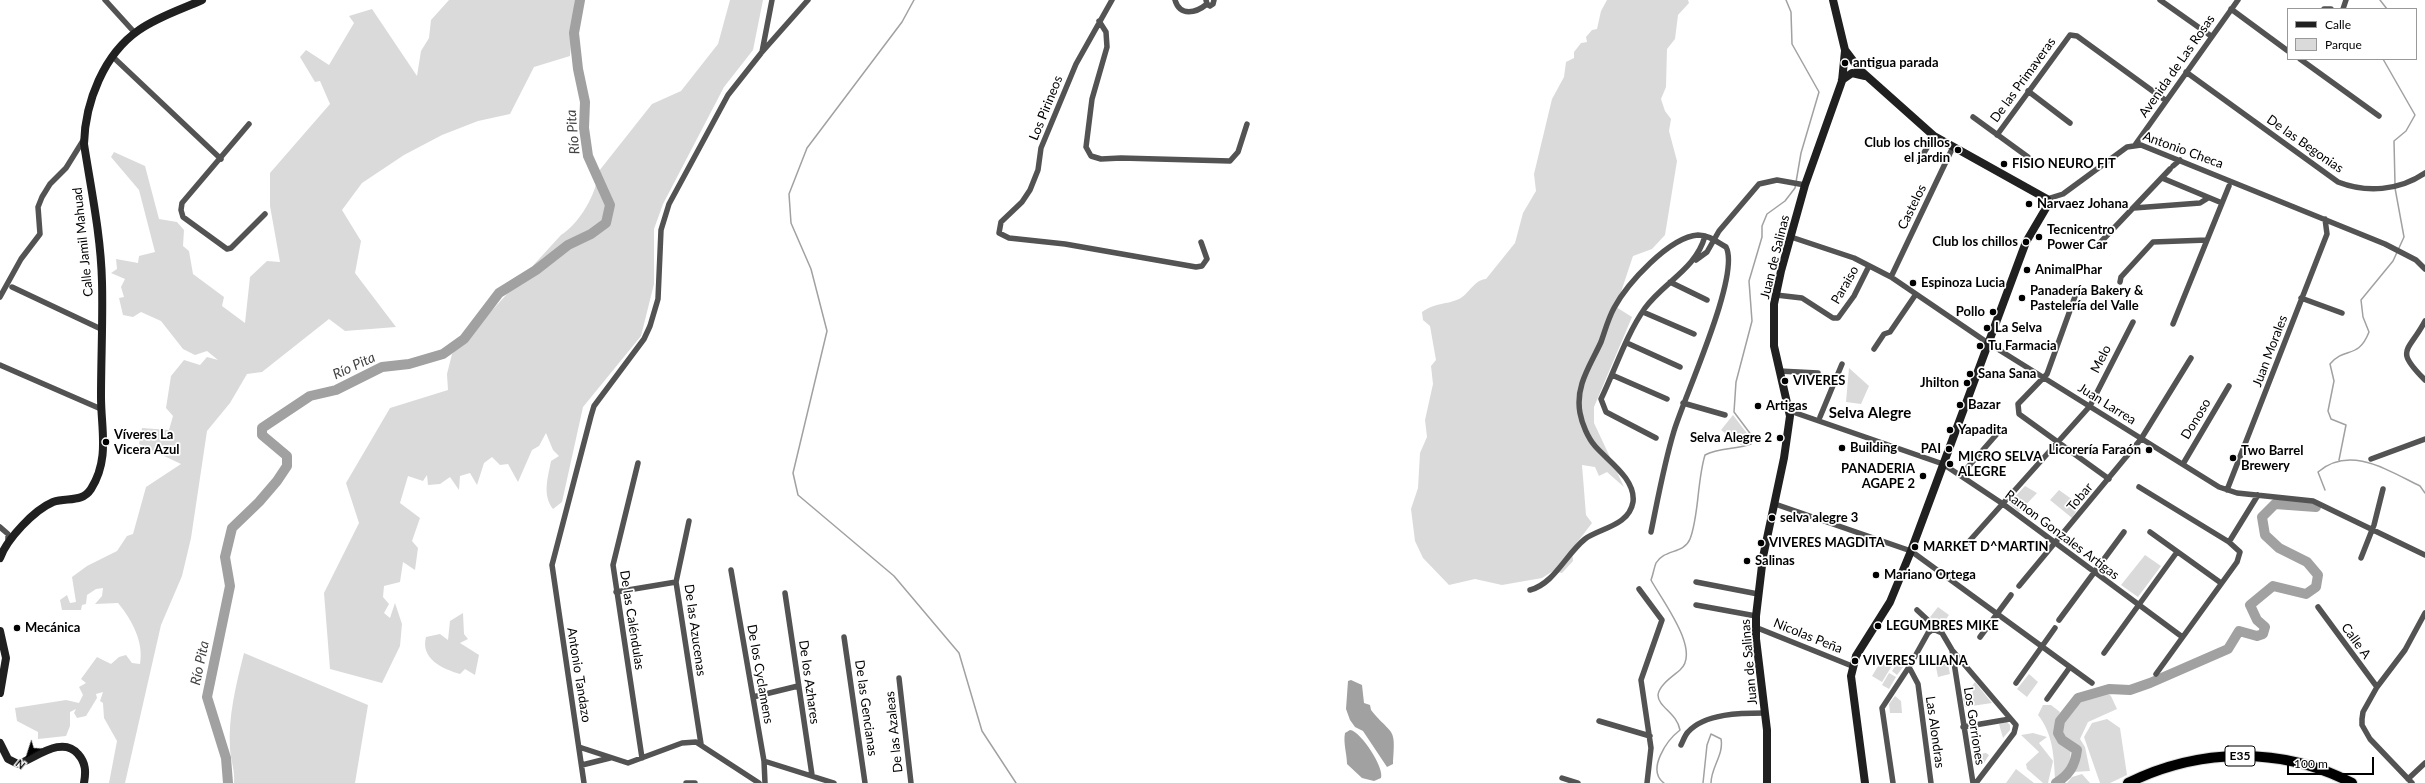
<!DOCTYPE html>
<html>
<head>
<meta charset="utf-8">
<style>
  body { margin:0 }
  #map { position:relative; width:2425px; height:783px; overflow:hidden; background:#fff; font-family:Lato,sans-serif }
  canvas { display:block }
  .legend { position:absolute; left:2287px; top:8px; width:130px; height:52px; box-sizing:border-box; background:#fff; border:1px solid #999; margin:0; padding:5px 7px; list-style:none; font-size:12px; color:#000 }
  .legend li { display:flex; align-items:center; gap:8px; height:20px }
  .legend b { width:20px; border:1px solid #999 }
  .north { position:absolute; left:8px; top:735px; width:40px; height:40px; -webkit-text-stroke:3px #fff; paint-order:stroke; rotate:219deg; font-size:11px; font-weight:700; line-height:16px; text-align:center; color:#000 }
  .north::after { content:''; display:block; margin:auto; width:14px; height:18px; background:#000; clip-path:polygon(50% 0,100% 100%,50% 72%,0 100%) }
  .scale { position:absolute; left:2287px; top:757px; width:87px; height:18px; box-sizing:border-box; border:2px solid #000; border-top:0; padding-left:5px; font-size:12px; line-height:14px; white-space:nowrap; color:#000; -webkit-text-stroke:3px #fff; paint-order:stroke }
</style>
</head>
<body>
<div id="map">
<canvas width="2425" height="783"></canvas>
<ul class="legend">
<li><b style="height:5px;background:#202020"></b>Calle</li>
<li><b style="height:11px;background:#dadada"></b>Parque</li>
</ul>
<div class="north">N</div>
<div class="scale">100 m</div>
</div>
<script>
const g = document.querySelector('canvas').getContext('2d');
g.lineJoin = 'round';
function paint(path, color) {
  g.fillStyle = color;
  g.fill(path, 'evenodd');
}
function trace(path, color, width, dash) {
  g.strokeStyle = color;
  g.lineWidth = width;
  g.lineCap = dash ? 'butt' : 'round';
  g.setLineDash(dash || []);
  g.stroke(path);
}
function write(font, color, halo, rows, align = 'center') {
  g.font = font + ' Lato,sans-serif';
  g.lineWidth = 3.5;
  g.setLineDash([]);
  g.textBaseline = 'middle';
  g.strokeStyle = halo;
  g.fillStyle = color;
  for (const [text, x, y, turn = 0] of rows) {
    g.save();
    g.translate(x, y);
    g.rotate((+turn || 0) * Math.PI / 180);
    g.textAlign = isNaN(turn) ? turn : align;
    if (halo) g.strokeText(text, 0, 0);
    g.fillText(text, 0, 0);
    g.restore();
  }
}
const green = new Path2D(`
  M449 0H575L570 56 534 67 510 114 478 121 442 135 404 155 362 183 342 210 361 241 355 273 396 327 345 331 329 319 262 372 247 374 230 403 207 431 191 538 182 576 161 625 125 783H109L117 741 104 718 103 703 100 701 103 692 96 694 97 698 86 716 77 718 74 713 76 709 70 712V726L66 736 38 739V732L17 721 15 708 66 700 79 703 83 695 79 687 86 683 81 679 97 657 111 664 119 657 126 655 132 663 140 664C144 642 132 620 118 603L95 604 102 596 103 588 96 589 87 595 86 604 82 605 81 610H62L60 600 67 595 70 603 76 602 72 577 87 566 117 551 127 536 133 534 146 487 181 464 139 444 142 428 169 430 173 416 166 408 171 376 184 360 200 365 207 357 218 360 207 351 195 355 183 349 161 321 141 312 133 317 123 315 119 298 124 297 121 287 125 279 111 273 117 269 116 259 138 263 139 256 155 252 139 190 111 157 114 152 145 166 159 219 177 222 184 230 183 246 189 251 193 274 224 297 222 306 245 323 250 277 267 261 280 262 270 206V173L330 104 320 81 315 82 300 57 306 50 329 65 354 23 349 16 372 9 417 76 421 51 429 38 431 20Z
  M730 0H763L753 50 724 87 663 204 654 229V284L641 336 583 407 562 502 553 509C542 495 548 477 551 461L559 456 553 450 546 433 539 446 532 450 518 482 508 464 500 465 492 457 484 463 477 485 470 473 460 476 459 490 450 477 440 484 428 485 427 475 423 481 408 476 400 503 420 518 412 541 418 548 415 570 403 562 400 582 384 586 383 597 389 604 384 613 390 618 395 603 402 624 400 646 382 683 330 669 324 593 359 523 346 483 390 408 448 390 447 374 452 354 561 235C581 222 596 194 599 171L652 104 681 91 718 44Z
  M1607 0H1688L1689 3 1678 15 1675 39 1667 49 1666 87 1661 99 1665 111 1671 119 1669 131 1677 161 1665 235 1652 249 1633 256 1616 307 1632 317 1594 407V423L1624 487 1607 472 1599 476 1595 467 1582 465 1586 515 1592 523 1572 549 1573 561 1562 573 1553 571 1542 578 1502 585 1475 579 1449 585 1423 558 1415 541 1411 509 1418 488 1420 453 1427 437 1425 420 1433 384 1431 366 1436 360 1430 326 1423 320 1422 312C1437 302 1446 305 1459 299 1469 294 1474 280 1486 279L1515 243 1523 213 1536 191 1534 174 1552 99 1564 77 1566 62 1574 58V52L1581 43 1587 42 1586 37 1592 30 1597 29 1601 11Z
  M1849 368 1869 386 1861 404 1846 402Z
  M1733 415 1749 436 1748 443 1741 445 1721 430Z
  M2025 486 2037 493 2019 512 2009 503Z
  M2059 490 2080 505 2072 518 2050 500Z
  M2145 555 2161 566 2138 597 2121 585Z
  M1938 607 1949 615 1941 626 1930 617Z
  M463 613 464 634 468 639 460 643 479 655 475 675 465 669 460 674C443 669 420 659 426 637L440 634 448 640 450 621Z
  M244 653 368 705 355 783H234C235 771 231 761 230 749 228 716 236 685 244 653Z
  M1894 653 1906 663 1897 675 1892 671 1896 665 1889 659Z
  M1883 658 1893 664 1882 682 1872 676Z
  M1947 659 1950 674 1938 677 1935 662Z
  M1889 673 1896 677 1889 689 1882 685Z
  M2029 674 2038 682 2027 697 2017 689Z
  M1975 682 1992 703 1965 707 1963 698 1973 697 1972 686Z
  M2104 690 2111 696 2117 709 2088 722 2080 739 2085 747 2090 771 2073 772 2080 756 2081 749 2064 737 2062 731 2065 720 2081 701Z
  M1895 696 1901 701 1902 713H1890L1889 704Z
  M2043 705H2051L2060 712 2056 721 2055 736 2071 750 2069 766 2055 779C2054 756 2053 734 2038 715Z
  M2107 719 2120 728 2127 775 2110 783H2100L2084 737 2092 723Z
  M2007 722 2010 725V730L2003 738 1999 724Z
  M2033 733 2047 737 2039 743 2053 761 2048 783H2043L2027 769 2026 764 2039 752 2021 735Z
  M1986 753 1989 755 1984 763 1975 765 1973 755Z
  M2016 769 2034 783H2006Z
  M2082 774 2090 783H2067L2072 777Z`);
const water = new Path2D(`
  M1351 680 1362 685 1364 703 1370 705 1371 710C1393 737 1396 725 1393 764L1387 767 1363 731 1355 727 1350 720 1346 709 1348 681Z
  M1350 730C1361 731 1385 769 1381 778L1374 781 1362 778 1347 764C1347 754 1343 743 1345 733Z`);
const stream = new Path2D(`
  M914 0 902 22 807 148 789 194 791 223 811 269 827 331 793 473 798 495 894 576 959 653 982 731 1016 783
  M2380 0 2387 9
  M2383 59 2415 115 2406 131 2394 141 2395 184
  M2339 460 2346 425 2331 419 2328 411 2334 381 2330 364C2345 346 2358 360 2369 332L2363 317 2361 300 2393 261 2404 237 2395 188
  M2325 490 2318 472C2350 445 2387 470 2420 486L2425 493
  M1664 783C1646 770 1667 740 1680 730 1677 713 1658 707 1658 695 1659 685 1673 676 1680 670 1702 651 1661 599 1651 580 1653 575 1654 568 1656 563 1664 549 1684 554 1690 539 1699 516 1697 481 1705 455 1719 447 1735 450 1751 444L1752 436 1734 412 1736 382 1752 321 1749 281 1762 237V226L1767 214 1785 201 1795 188 1801 153 1819 92 1792 44 1791 12 1786 0
  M1703 783 1707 745 1711 734 1721 739C1724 755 1711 767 1711 783`);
const river = new Path2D(`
  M228 783 226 758 207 697 230 586 225 557 232 528 259 502 277 481 287 466V456L262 435V428L310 396 336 390 382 367 409 364 443 354 464 339 499 293 536 270 568 245 591 234 606 223 610 205 588 156 584 128 585 102 578 69 574 33 580 0
  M2056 783C2069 775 2075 766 2077 750L2062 740 2058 733 2060 721 2078 698 2109 689 2130 690 2150 683 2228 649 2239 631 2257 636 2263 634 2265 627 2257 620 2250 605 2273 586 2306 594 2316 587 2318 575 2307 562 2279 548 2265 535 2262 517 2275 504 2316 507`);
const street = new Path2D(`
  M105 0 135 33
  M1112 0 1076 64 1041 148 1038 170 1030 190 1022 202 1001 222 999 233 1009 238 1065 244 1196 267 1202 266 1207 259 1201 242
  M1175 0C1180 17 1196 13 1207 4
  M1206 0 1207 4 1210 6 1213 4 1214 0
  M2160 0 2211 36
  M2231 9 2288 51
  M2324 9H2331
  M2343 9 2346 0
  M1099 21 1106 32 1107 47 1092 99 1086 147 1091 156 1101 159 1121 158 1230 161 1238 152 1247 124
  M762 52 772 0
  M112 56 221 159
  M2300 59 2379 116
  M2186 72 2338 182C2366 193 2399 191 2425 173
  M2028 91 2070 123
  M1973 117 2028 157
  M249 124 182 203 181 210 183 217 227 249 231 248 265 214
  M1997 135 2070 35 2077 36 2165 100
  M2135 145 2238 0
  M1919 161 1934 136
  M2173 166 2180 160
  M2162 178 2222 203
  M2047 199 2063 194 2127 147 2141 145 2385 244 2416 260 2425 269
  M2134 208 2200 203 2208 198
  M1791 237 1854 258 1891 277 1988 343 2219 487 2237 493 2313 501 2425 555
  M2096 247 2170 169
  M1696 260 1707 252 1719 231 1759 184 1777 180 1805 185
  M1891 277 1953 147
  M1670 282 1707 300
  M2120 282 2121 277 2153 242 2207 240
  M12 287 101 329
  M2077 291 2047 374 2018 404 2019 414 2109 479
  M1776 295 1802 298 1833 318H1838L1854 296 1869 266
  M0 297 21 259 40 234 38 207 42 197 50 184 66 168 84 139
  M2301 298 2342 313
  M1643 312 1694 334
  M2425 321C2408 353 2394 349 2425 380
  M2173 324 2229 186
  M1627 343 1680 367
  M1874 349 1884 334 1890 332 1916 294
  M0 365 101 409
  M1779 371 1818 373
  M1612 375 1667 399
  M1683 403 1725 415
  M1790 411 1943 464 2003 504 2181 636
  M1820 417 1842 364
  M1656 438 1606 412 1601 399C1615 370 1626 335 1645 308 1664 282 1696 269 1705 236
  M2371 459 2425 439
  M638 463 613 565 642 758
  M2183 464 2229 386
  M1961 475 1996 435
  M2139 487 2229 542 2240 552 2237 562 2156 674
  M2227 490 2327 234 2325 219
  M1775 504 1911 551 2092 683
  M689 521 676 582 701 744
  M0 527 8 534V542
  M2150 532 2221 583
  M2229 542 2258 495
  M1964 547 2090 406 2133 322
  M2361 558 2374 525 2383 489
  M731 570 764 761 765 783
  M1696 582 1758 594
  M2019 586 2141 439 2191 358
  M1639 589 1662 620 1641 680 1651 748 1647 783
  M1530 590C1554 584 1566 554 1585 539 1600 528 1629 526 1633 502 1636 479 1608 461 1595 446 1588 438 1582 424 1580 413 1575 386 1590 366 1601 342 1605 331 1608 319 1614 308 1627 284 1669 237 1698 235 1709 235 1717 242 1726 247 1741 275 1684 397 1674 431 1664 464 1658 498 1651 532
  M616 592 676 582
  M785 593 812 775
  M1696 605 1756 616
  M2318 607 2377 687
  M1917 610 1932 624 1933 629
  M2059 620 2124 532
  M1755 627 1852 666
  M844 637 865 783
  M1980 637 2011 595
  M1952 650 1973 783
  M2104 653 2177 552
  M899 678 911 783
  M2016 683 2055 628
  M753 697 798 686
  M2047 699 2070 667
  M1599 721 1650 736
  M1963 727 2010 719
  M1681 745C1683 741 1685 735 1688 732 1705 713 1742 713 1765 713
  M579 747 628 763 682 743 696 742 759 783
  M764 761 834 783
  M582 765 610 758
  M1562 778 1578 783
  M2408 779 2425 763
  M584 783 552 565 591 416 594 406 644 339 650 326 658 299 661 230 669 204 728 95 762 52 808 0
  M686 783H695
  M1893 783 1882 708 1909 667
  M1931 783 1918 684 1909 667 1928 633 1933 629 1942 633 1952 650 2016 725 2014 733 1976 783
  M2412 783 2370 739 2362 725V719L2363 712 2377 687 2405 650 2425 613`);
const secondary = new Path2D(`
  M1833 0 1845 50 1860 70 1934 136 2047 199 2046 208 2026 242 1911 551 1890 602 1856 656 1851 676 1865 783
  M1842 80 1852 73 1865 76
  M0 558C7 539 34 510 53 502 67 497 82 503 91 489 110 459 101 429 101 397 101 359 103 320 102 282 101 236 91 189 84 144 85 102 104 54 139 30 157 17 182 9 202 0
  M0 631 6 658 0 693
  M0 743 8 759 18 764C36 758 62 735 78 754 86 763 86 772 84 783
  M1767 783V730L1756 639V616L1763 557 1784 458 1790 416 1774 346V304L1781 271 1805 185 1842 81 1845 51`);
const highway = new Path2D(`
  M2128 783C2199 748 2281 746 2352 783`);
const markers = [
  [1845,63,4,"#000"],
  [1958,150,4,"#000"],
  [2004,164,4,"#000"],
  [2029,204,4,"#000"],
  [2039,237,4,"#000"],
  [2026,242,4,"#000"],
  [2027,270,4,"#000"],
  [1913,283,4,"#000"],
  [2022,298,4,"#000"],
  [1993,312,4,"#000"],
  [1987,328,4,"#000"],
  [1980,346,4,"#000"],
  [1970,374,4,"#000"],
  [1785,381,4,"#000"],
  [1967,383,4,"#000"],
  [1960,405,4,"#000"],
  [1758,406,4,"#000"],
  [1950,430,4,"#000"],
  [1780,438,4,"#000"],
  [106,442,4,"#000"],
  [1842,448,4,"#000"],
  [1949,449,4,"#000"],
  [2149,450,4,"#000"],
  [2233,458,4,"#000"],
  [1950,464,4,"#000"],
  [1923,476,4,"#000"],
  [1772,518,4,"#000"],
  [1761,543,4,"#000"],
  [1915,547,4,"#000"],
  [1747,561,4,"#000"],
  [1876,575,4,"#000"],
  [1878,626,4,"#000"],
  [17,628,4,"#000"],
  [1855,661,4,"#000"]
];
const shields = [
  [2240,756,30]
];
const shieldNames = [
  ["E35",2240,756]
];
const poiNames = [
  ["antigua parada",1853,63],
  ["Club los chillos",1950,143,"right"],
  ["el jardin",1950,158,"right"],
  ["FISIO NEURO FIT",2012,164],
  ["Narvaez Johana",2037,204],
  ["Tecnicentro",2047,230],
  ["Power Car",2047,245],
  ["Club los chillos",2018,242,"right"],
  ["AnimalPhar",2035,270],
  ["Espinoza Lucia",1921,283],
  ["Panadería Bakery &",2030,291],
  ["Pastelería del Valle",2030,306],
  ["Pollo",1985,312,"right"],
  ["La Selva",1995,328],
  ["Tu Farmacia",1988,346],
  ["Sana Sana",1978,374],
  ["VIVERES",1793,381],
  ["Jhilton",1959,383,"right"],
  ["Bazar",1968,405],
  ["Artigas",1766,406],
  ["Yapadita",1958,430],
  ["Víveres La",114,435],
  ["Vicera Azul",114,450],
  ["Selva Alegre 2",1772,438,"right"],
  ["Building",1850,448],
  ["PAI",1941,449,"right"],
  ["Licorería Faraón",2141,450,"right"],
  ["Two Barrel",2241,451],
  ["Brewery",2241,466],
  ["MICRO SELVA",1958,457],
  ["ALEGRE",1958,472],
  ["PANADERIA",1915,469,"right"],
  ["AGAPE 2",1915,484,"right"],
  ["selva alegre 3",1780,518],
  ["VIVERES MAGDITA",1769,543],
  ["MARKET D^MARTIN",1923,547],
  ["Salinas",1755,561],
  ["Mariano Ortega",1884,575],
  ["LEGUMBRES MIKE",1886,626],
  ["Mecánica",25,628],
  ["VIVERES LILIANA",1863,661]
];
const streetNames = [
  ["Avenida de Las Rosas",2177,66,-55],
  ["De las Primaveras",2023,80,-54],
  ["Los Pirineos",1046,108,-68],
  ["De las Begonias",2305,144,35],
  ["Antonio Checa",2183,150,20],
  ["Castelos",1912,207,-64],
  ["Calle Jamil Mahuad",83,242,-96],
  ["Juan de Salinas",1775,257,-76],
  ["Paraiso",1845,285,-60],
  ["Juan Morales",2270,351,-69],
  ["Melo",2101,359,-63],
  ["Juan Larrea",2107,404,32],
  ["Donoso",2196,419,-59],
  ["Tobar",2080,497,-50],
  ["Ramon Gonzales Artigas",2062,535,37],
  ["De las Caléndulas",632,620,81],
  ["De las Azucenas",695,630,82],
  ["Nicolas Peña",1808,636,22],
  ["Calle A",2356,641,54],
  ["Juan de Salinas",1749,662,-95],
  ["De los Cyclamens",760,674,80],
  ["Antonio Tandazo",579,675,81],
  ["De los Azhares",809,682,82],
  ["De las Gencianas",866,708,82],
  ["Los Gorriones",1974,726,81],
  ["De las Azaleas",894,732,-96],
  ["Las Alondras",1935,732,82]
];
const waterNames = [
  ["Río Pita",573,132,-95],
  ["Río Pita",354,366,-25],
  ["Río Pita",200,663,-78]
];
const quarterNames = [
  ["Selva Alegre",1870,413]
];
paint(green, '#dadada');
paint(water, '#a1a1a1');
trace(stream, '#a1a1a1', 1.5);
trace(river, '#a1a1a1', 10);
trace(highway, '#dbdbdb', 12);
trace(street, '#535353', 5.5);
trace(secondary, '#202020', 8);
trace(highway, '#000', 10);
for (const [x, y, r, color] of markers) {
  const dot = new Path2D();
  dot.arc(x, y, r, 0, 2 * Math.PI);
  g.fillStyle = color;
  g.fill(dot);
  trace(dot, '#fff', 1.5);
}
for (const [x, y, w] of shields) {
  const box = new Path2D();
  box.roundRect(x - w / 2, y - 10, w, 20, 3);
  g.fillStyle = '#fff';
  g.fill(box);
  trace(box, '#000', 1);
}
write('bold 12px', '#000', null, shieldNames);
write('bold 13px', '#000', '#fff', poiNames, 'left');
write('13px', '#000', '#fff', streetNames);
write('italic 14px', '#424242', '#fff', waterNames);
write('bold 15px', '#000', '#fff', quarterNames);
</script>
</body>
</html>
